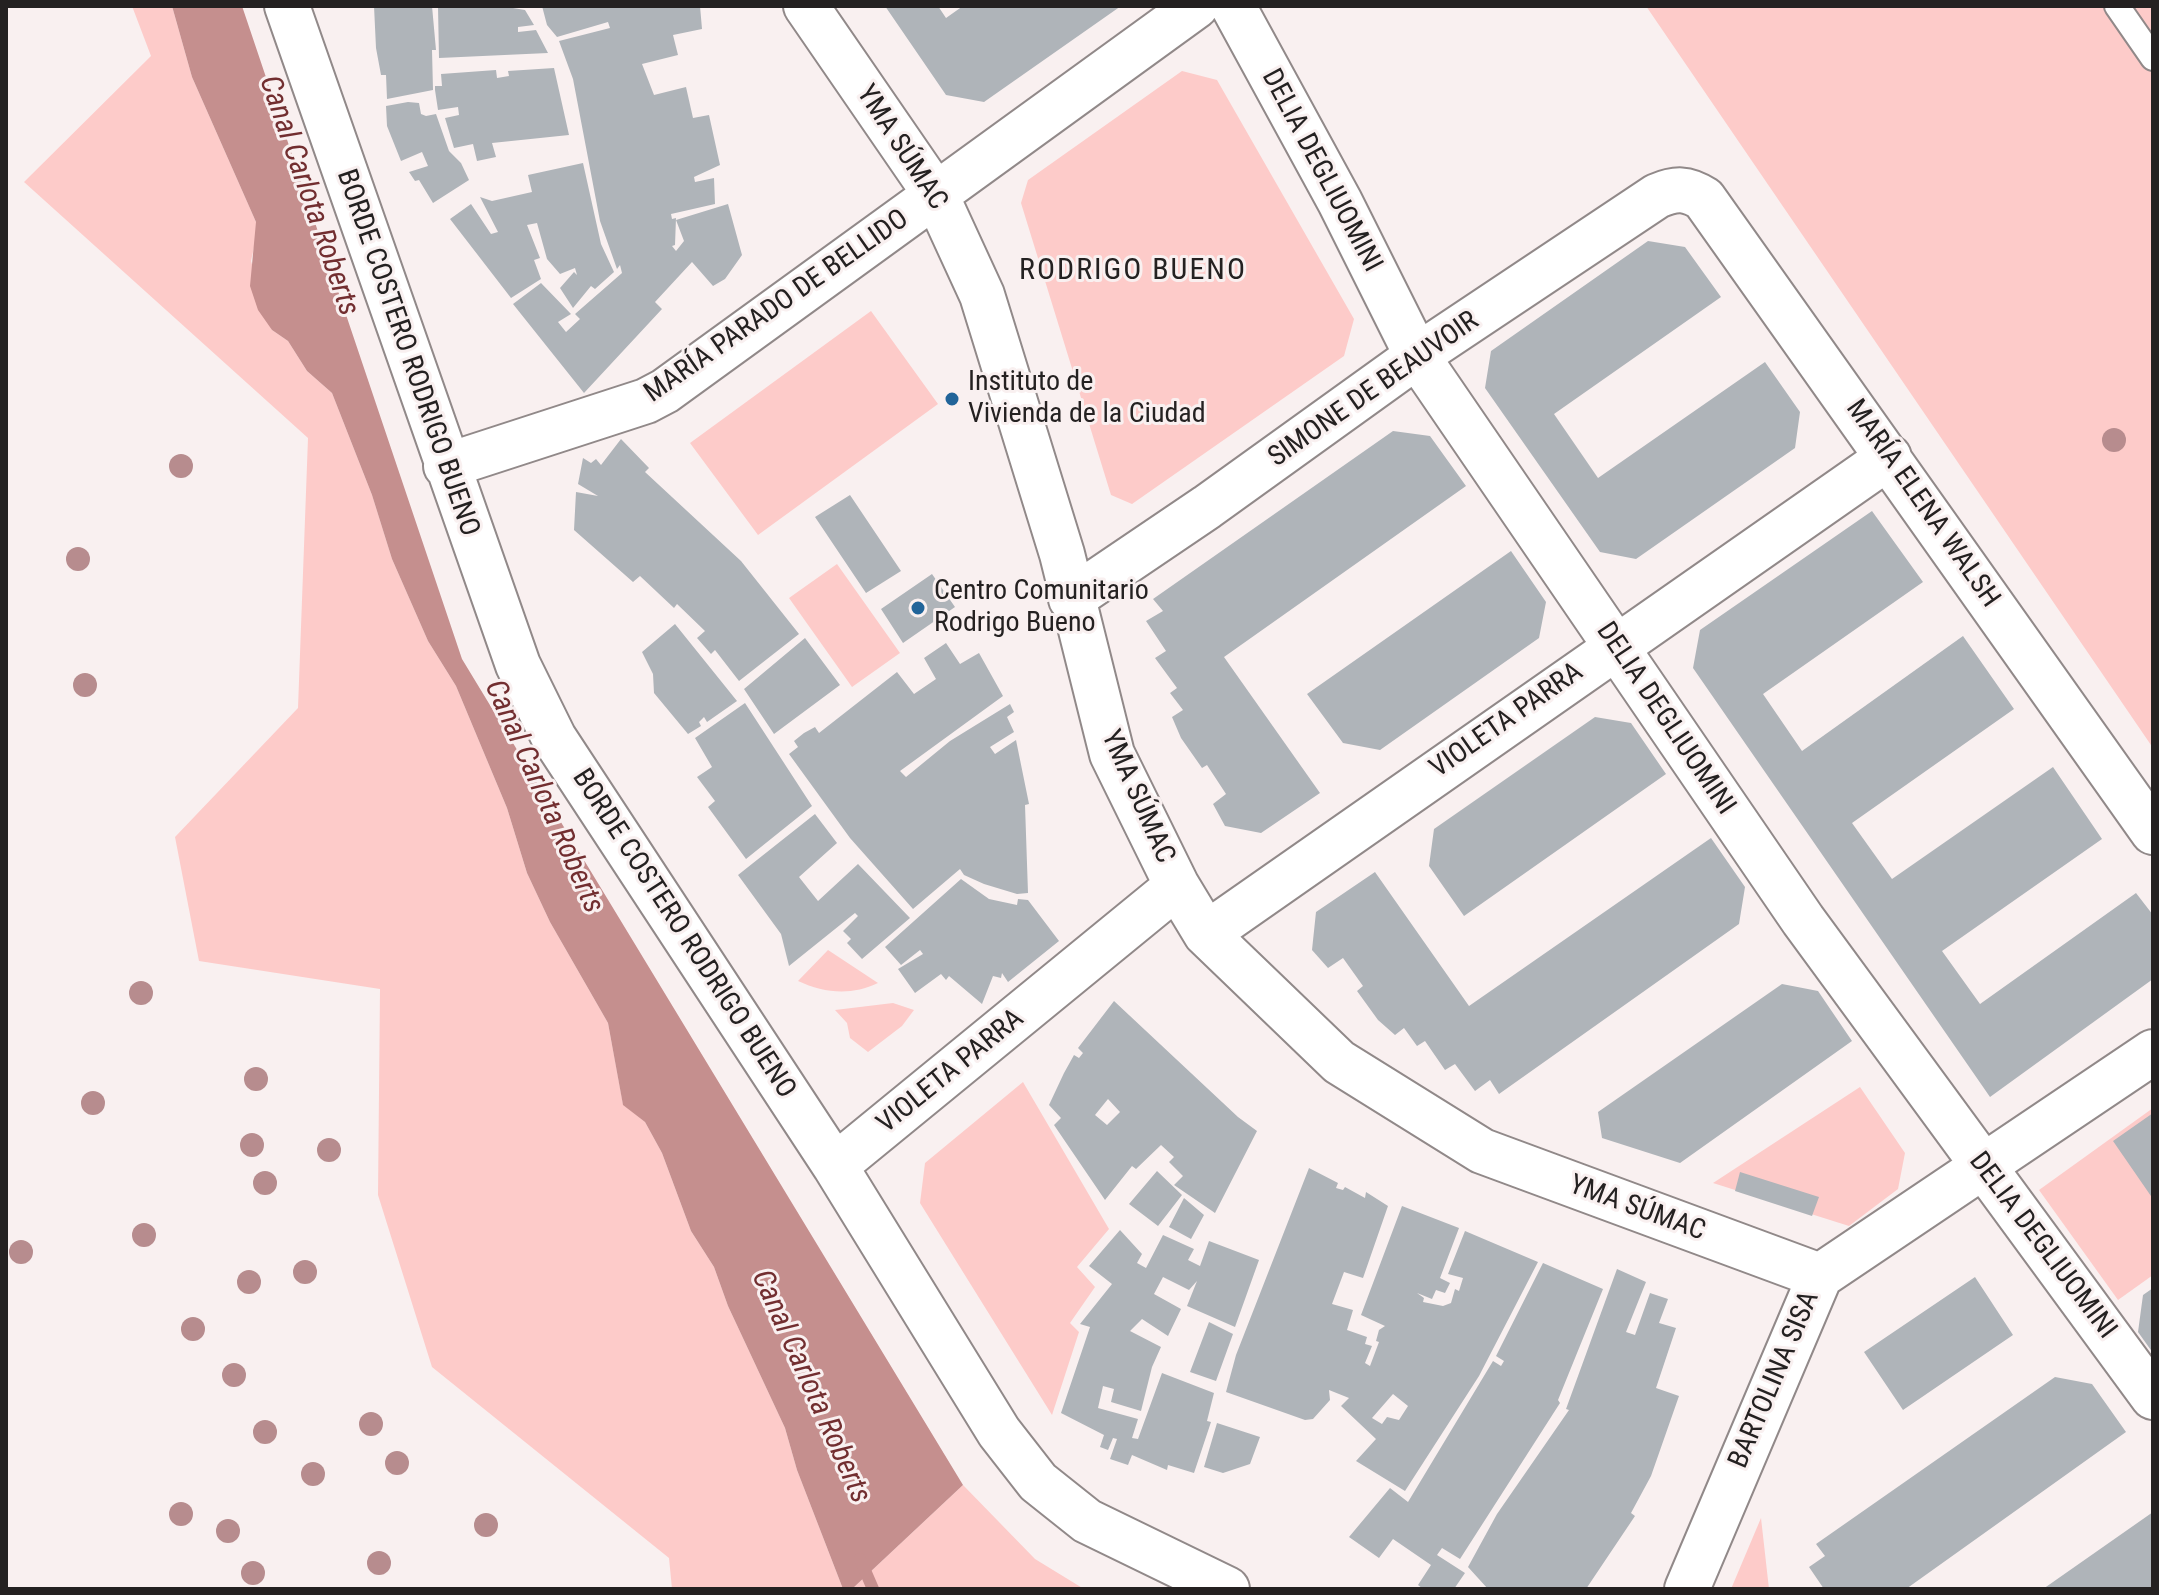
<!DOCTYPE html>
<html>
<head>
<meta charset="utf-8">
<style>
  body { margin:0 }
  #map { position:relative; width:2159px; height:1595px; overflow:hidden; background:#f9f0f0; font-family:"Roboto Condensed",sans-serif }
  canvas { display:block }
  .frame { position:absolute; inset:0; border:8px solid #242121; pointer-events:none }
</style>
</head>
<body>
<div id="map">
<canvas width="2159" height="1595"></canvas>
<div class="frame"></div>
</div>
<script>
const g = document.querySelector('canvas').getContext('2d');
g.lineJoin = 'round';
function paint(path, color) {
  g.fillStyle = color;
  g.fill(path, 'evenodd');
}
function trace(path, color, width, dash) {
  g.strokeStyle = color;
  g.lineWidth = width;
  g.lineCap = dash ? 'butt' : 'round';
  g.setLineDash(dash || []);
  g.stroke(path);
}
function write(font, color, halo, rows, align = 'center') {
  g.font = font + ' "Roboto Condensed",sans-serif';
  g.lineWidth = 6;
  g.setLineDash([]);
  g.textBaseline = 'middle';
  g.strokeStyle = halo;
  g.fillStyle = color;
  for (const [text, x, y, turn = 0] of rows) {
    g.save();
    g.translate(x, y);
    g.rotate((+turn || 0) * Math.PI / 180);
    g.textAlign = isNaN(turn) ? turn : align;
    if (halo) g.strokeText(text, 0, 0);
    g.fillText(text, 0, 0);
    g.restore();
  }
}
const green = new Path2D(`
  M132 6H172L192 77 256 222 257 234 251 261 272 330 288 341 307 371 332 393 372 495 392 559 428 641 456 686 507 808 527 873 550 922 608 1023 623 1104 645 1122 662 1153 691 1231 714 1267 728 1306 785 1428 797 1470 843 1589H672L669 1558 432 1367 378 1195 380 989 199 961 175 837 298 708 308 438 24 182 151 56Z
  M1646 6H2153V748Z
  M1182 71 1217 80 1354 319 1344 356 1132 504 1111 495 1021 203 1028 180Z
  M871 311 938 404 758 535 690 443Z
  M837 564 900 653 852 687 789 598Z
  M828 950 878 983C851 996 824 993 798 981Z
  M893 1003 914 1010 902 1026 868 1052 850 1038 847 1023 835 1010Z
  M1023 1082 1109 1229 1077 1267 1095 1287 1070 1323 1079 1332 1052 1415 920 1203 925 1163Z
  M1860 1087 1905 1153 1898 1189 1849 1226 1713 1183Z
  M2153 1108V1275L2118 1300 2039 1190Z
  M963 1485 1035 1559 1084 1589H852Z
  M1761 1518 1769 1589H1731Z`);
const water = new Path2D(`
  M172 6H242L462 659 963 1485 852 1589H843L797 1470 785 1428 728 1306 714 1267 691 1231 662 1153 645 1122 623 1105 608 1023 550 922 527 873 507 808 456 686 428 641 392 559 372 495 332 393 307 371 288 341 272 330 258 310 250 286 256 222 192 77Z`);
const stream = new Path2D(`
  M860 1559 873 1589`);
const building = new Path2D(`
  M374 6H432L436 50H432L433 90 387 99 386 75H381L376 48Z
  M501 6 525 10 534 25 518 27V32L536 30 548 53 439 58 438 7Z
  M542 6H700L702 29 673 35 678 55 642 64 654 95 686 87 693 118 709 115 720 165 694 177 695 182 714 178 715 204 671 214 672 219 676 218 675 245 672 246 676 251 684 241 676 220 728 204 742 255 725 279 713 286 692 262 655 302 662 309 584 393 513 304 541 283 571 314 558 322 566 332 580 319 575 314 622 273 620 265 617 269 600 221 573 79 559 41 610 28 608 22 557 37 547 25Z
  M885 6H938L946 18 963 6H1121L984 102 946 95Z
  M554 68 569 135 492 143 496 157 477 161 473 144 454 148 445 118 459 115 458 107 438 110 435 90V86H442L441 74 496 70 497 78 509 76 508 71Z
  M408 102 419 103 421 114 426 116 436 114 449 151 461 163 469 180 433 203 419 180 415 181 409 172 428 166 422 152 401 161 387 126 386 106Z
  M583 163 601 244 614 272 595 289 591 286 573 308 560 288 574 272 577 275 575 268 560 274 547 259 537 223 527 225 540 258 534 260 541 279 511 298 450 219 471 204 491 234 498 232 480 197 492 201 532 192 528 175Z
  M1648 241 1685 247 1721 297 1554 414 1598 478 1765 362 1800 412 1795 448 1636 559 1600 552 1485 388 1491 351Z
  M1393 431 1430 436 1466 486 1224 657 1320 793 1261 833 1225 826 1213 804 1226 794 1207 765 1202 768 1181 738 1172 717 1183 710 1170 693 1177 688 1155 658 1166 651 1146 621 1163 611 1153 599Z
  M621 439 649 468 645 472 741 561 799 634 739 681 715 650 711 654 697 638 705 631 677 604 674 608 640 576 633 582 574 530 576 492 598 496 578 484 583 458 591 463 596 459 601 465Z
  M850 495 901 571 866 593 815 517Z
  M1872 511 1923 582 1763 694 1802 751 1963 636 2014 709 1852 823 1892 879 2053 767 2102 839 1942 951 1980 1004 2136 893 2153 915V979L1990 1097 1693 668 1700 630Z
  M1511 551 1546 602 1539 638 1380 750 1343 743 1307 694Z
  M932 574 955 607 903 643 881 609Z
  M675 624 737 701 707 722 704 717 699 722 701 726 688 734 654 693 653 674 642 652Z
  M805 638 840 685 774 734 744 689Z
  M946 643 960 664 979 653 1003 696 900 771 906 777 950 741 1010 704 1014 712 1007 717 1014 732 990 747 995 754 1016 740 1029 804 1025 805 1028 893 1017 894 984 884 964 875 960 869 913 909 850 838 789 754 798 747 794 741 804 733 815 727 819 733 897 672 914 694 936 679 924 658Z
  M745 703 812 806 746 859 708 807 715 801 697 777 712 767 695 738Z
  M1595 717 1631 723 1666 774 1464 916 1429 866 1434 829Z
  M815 814 837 843 799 877 818 901 858 864 910 918 862 959 847 943 851 939 843 931 858 916 855 913 789 966 781 934 738 875Z
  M1711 838 1745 887 1739 924 1499 1094 1490 1080 1475 1091 1455 1064 1445 1070 1425 1041 1417 1046 1404 1028 1395 1035 1378 1020 1357 991 1363 986 1343 958 1328 968 1312 950 1316 912 1375 872 1469 1006Z
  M961 879 989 899 1017 905 1018 899 1028 900 1059 941 1008 982 1002 973 1001 978 993 976 982 1004 949 976 946 980 941 974 915 993 898 969 923 954 920 950 901 965 885 947Z
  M1782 984 1818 991 1852 1041 1680 1163 1602 1138 1598 1112Z
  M1114 1001 1238 1117 1257 1131 1215 1213 1174 1185 1183 1176 1169 1162 1174 1157 1161 1145 1136 1169 1132 1166 1105 1200 1054 1125 1061 1118 1049 1105 1064 1073 1074 1055 1079 1058 1083 1053 1078 1048ZM1108 1099 1120 1112 1107 1125 1095 1115Z
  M2153 1113V1199L2113 1141Z
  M1309 1168 1338 1183 1336 1188 1343 1190 1345 1187 1365 1198 1366 1192 1388 1206 1363 1278 1344 1272 1332 1304 1353 1310 1347 1330 1367 1337 1365 1344 1372 1346 1365 1363 1370 1366 1379 1342 1376 1341 1379 1330 1385 1326 1361 1315 1402 1206 1459 1228 1440 1278 1450 1283 1445 1293 1436 1290 1432 1299 1417 1293 1424 1298 1423 1302 1443 1306 1451 1303 1455 1289 1459 1291 1463 1278 1448 1274 1465 1231 1538 1262 1479 1376 1405 1491 1356 1461 1376 1439 1341 1406 1349 1398 1329 1390 1330 1400 1313 1419 1305 1420 1226 1392 1236 1355ZM1393 1394 1408 1406 1399 1420 1387 1417 1382 1424 1372 1418Z
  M1157 1171 1182 1195 1158 1226 1129 1204Z
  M1740 1172 1819 1197 1812 1216 1735 1191Z
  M1184 1198 1204 1215 1191 1239 1169 1227Z
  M1120 1230 1142 1254 1137 1263 1146 1268 1163 1235 1194 1249 1188 1260 1200 1266 1209 1241 1259 1260 1235 1327 1187 1306 1197 1281 1189 1290 1163 1277 1154 1294 1181 1309 1168 1336 1142 1319 1130 1331 1161 1347 1152 1367 1141 1411 1111 1402 1114 1389 1103 1386 1098 1408 1138 1419 1132 1438 1138 1439 1162 1373 1214 1393 1207 1421 1211 1422 1194 1473 1168 1465 1167 1470 1132 1455 1128 1465 1110 1459 1117 1439 1113 1438 1108 1450 1100 1447 1104 1435 1061 1413 1090 1327 1080 1324 1112 1284 1089 1266Z
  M1543 1263 1603 1289 1558 1400 1560 1403 1460 1559 1442 1548 1437 1555 1465 1573 1454 1589H1423L1418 1585 1431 1565 1393 1539 1379 1558 1349 1537 1390 1488 1408 1502 1493 1361 1501 1366 1504 1361 1496 1356Z
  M1617 1269 1646 1282 1626 1332 1635 1335 1650 1293 1668 1299 1659 1323 1676 1328 1656 1388 1679 1396 1651 1476 1631 1513 1635 1516 1586 1589H1488L1468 1567 1497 1514 1569 1410 1566 1409Z
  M1975 1277 2013 1335 1903 1410 1864 1352Z
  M2153 1288V1353L2138 1332 2143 1295Z
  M1209 1322 1233 1334 1216 1381 1190 1372Z
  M2055 1377 2092 1384 2126 1432 1906 1589H1824L1809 1567 1825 1556 1816 1544Z
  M1217 1423 1260 1437 1250 1464 1223 1473 1204 1467Z
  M2153 1512V1589H2043Z`);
const service = new Path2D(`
  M2117 6 2153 58`);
const minor = new Path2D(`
  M287 6 518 665 554 738 835 1166 999 1432 1038 1482 1087 1521 1227 1589
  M806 6 936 195 982 295 1062 554 1112 754 1177 886 1206 934 1339 1062 1482 1151 1820 1276
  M1233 6 1340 202 1417 356 1803 920 2153 1397
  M446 466 646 401 665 391 1196 6
  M1071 599 1207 507 1417 356 1657 196C1676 188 1687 188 1704 199L2153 832
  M1206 934 1889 457
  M835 1166 1177 886
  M1687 1589 1820 1276 2153 1052`);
const trees = [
  [2114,440],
  [181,466],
  [78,559],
  [85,685],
  [141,993],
  [256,1079],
  [93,1103],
  [252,1145],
  [329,1150],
  [265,1183],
  [144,1235],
  [21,1252],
  [305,1272],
  [249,1282],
  [193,1329],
  [234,1375],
  [371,1424],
  [265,1432],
  [397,1463],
  [313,1474],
  [181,1514],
  [486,1525],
  [228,1531],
  [379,1563],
  [253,1573]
];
const markers = [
  [952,399,8,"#216499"],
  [918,608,8,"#216499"]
];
const streetNames = [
  ["YMA SÚMAC",901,148,57],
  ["DELIA DEGLIUOMINI",1321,171,62],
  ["MARÍA PARADO DE BELLIDO",777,307,-35],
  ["BORDE COSTERO RODRIGO BUENO",407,353,71],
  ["SIMONE DE BEAUVOIR",1374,390,-35],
  ["MARÍA ELENA WALSH",1922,504,55],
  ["DELIA DEGLIUOMINI",1665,719,56],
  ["VIOLETA PARRA",1507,721,-35],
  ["YMA SÚMAC",1137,797,66],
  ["BORDE COSTERO RODRIGO BUENO",683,934,57],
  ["VIOLETA PARRA",951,1072,-39],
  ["YMA SÚMAC",1637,1209,20],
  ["DELIA DEGLIUOMINI",2042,1246,53],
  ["BARTOLINA SISA",1775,1380,-67]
];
const poiNames = [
  ["Instituto de",968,383],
  ["Vivienda de la Ciudad",968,415],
  ["Centro Comunitario",934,592],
  ["Rodrigo Bueno",934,624]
];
const waterNames = [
  ["Canal Carlota Roberts",308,196,71],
  ["Canal Carlota Roberts",543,797,66],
  ["Canal Carlota Roberts",810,1387,66]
];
const neighbourhoodNames = [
  ["RODRIGO BUENO",1133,271]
];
paint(green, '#fdcbc9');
paint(water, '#c58f8e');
trace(stream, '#c58f8e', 12);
paint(building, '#afb4b9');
trace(service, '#918989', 28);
trace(minor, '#918989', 48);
trace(service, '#fff', 24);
trace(minor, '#fff', 44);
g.fillStyle = '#b78c8e';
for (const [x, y] of trees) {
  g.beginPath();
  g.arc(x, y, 12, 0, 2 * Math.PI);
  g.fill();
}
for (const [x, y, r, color] of markers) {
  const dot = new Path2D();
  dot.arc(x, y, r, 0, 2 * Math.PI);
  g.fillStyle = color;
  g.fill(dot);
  trace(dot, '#f9f0f0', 3);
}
write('28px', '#242121', '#f9f0f0', streetNames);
write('28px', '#242121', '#f9f0f0', poiNames, 'left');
write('italic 30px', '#722e30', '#f9f0f0', waterNames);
g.letterSpacing = '2px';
write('30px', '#242121', '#f9f0f0', neighbourhoodNames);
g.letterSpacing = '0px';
</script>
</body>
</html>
